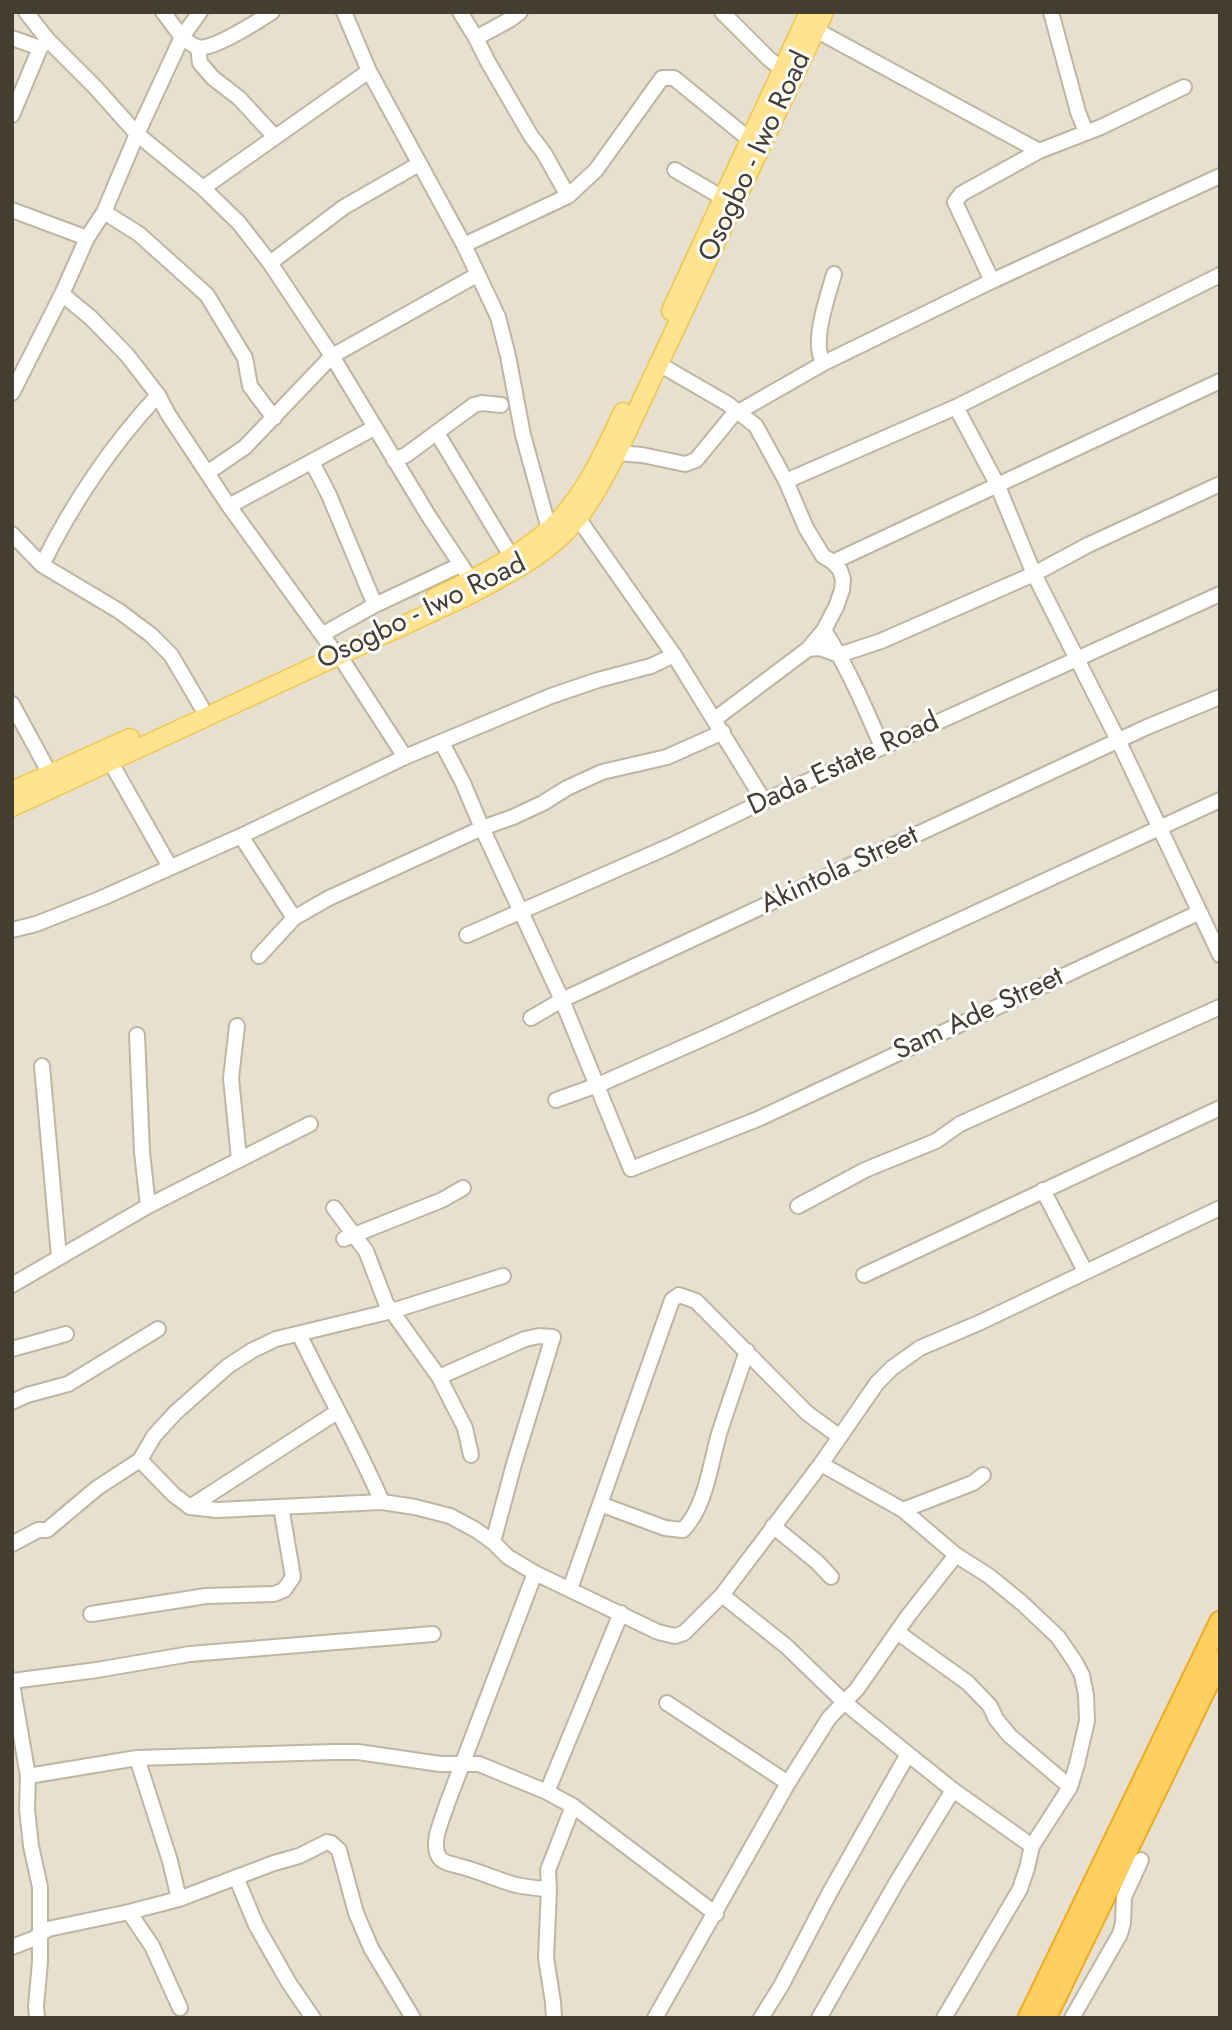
<!DOCTYPE html>
<html>
<head>
<meta charset="utf-8">
<style>
  body { margin:0 }
  #map { position:relative; width:1232px; height:2030px; overflow:hidden; background:#f3eee1; font-family:Jost,sans-serif }
  canvas { display:block }
  .frame { position:absolute; inset:0; border:14px solid #443e31; pointer-events:none }
</style>
</head>
<body>
<div id="map">
<canvas width="1232" height="2030"></canvas>
<div class="frame"></div>
</div>
<script>
const g = document.querySelector('canvas').getContext('2d');
g.lineJoin = 'round';
function paint(path, color) {
  g.fillStyle = color;
  g.fill(path, 'evenodd');
}
function trace(path, color, width, dash) {
  g.strokeStyle = color;
  g.lineWidth = width;
  g.lineCap = dash ? 'butt' : 'round';
  g.setLineDash(dash || []);
  g.stroke(path);
}
function write(font, color, halo, rows, align = 'center') {
  g.font = font + ' Jost,sans-serif';
  g.lineWidth = 6;
  g.setLineDash([]);
  g.textBaseline = 'middle';
  g.strokeStyle = halo;
  g.fillStyle = color;
  for (const [text, x, y, turn = 0] of rows) {
    g.save();
    g.translate(x, y);
    g.rotate((+turn || 0) * Math.PI / 180);
    g.textAlign = isNaN(turn) ? turn : align;
    if (halo) g.strokeText(text, 0, 0);
    g.fillText(text, 0, 0);
    g.restore();
  }
}
const residential = new Path2D(`
  M12 12H1220V2018H12Z`);
const minor = new Path2D(`
  M26 12 48 40 95 87 137 134 203 188 239 223 270 263 332 356 428 515 471 580
  M163 12C173 24 182 42 198 47 210 52 260 20 272 12
  M344 12 369 71 464 245 498 317 508 356 523 435 549 529
  M460 12 476 38 488 62 531 136 544 153 568 196
  M722 12 769 59 782 69
  M1051 12 1078 112 1086 132
  M816 30 1039 151
  M12 38 40 48
  M476 38 511 19 520 12
  M198 48 200 63 213 78 239 98 275 137
  M12 115 40 48 48 40
  M675 170 723 198
  M203 188 369 71
  M12 210 87 238
  M104 212 139 234 207 295 245 358 250 386 274 418
  M464 245 568 196 596 170 662 78H674L750 140
  M270 263 344 207 419 164
  M992 281 955 202 961 194 1039 151 1101 127 1184 87
  M62 294 91 318 127 355 158 395 168 414 229 506 331 647
  M824 363C810 345 828 296 834 274
  M659 364 728 404 756 426 786 481 806 528 823 556 833 562 840 570 843 579 842 590 836 607 824 630 808 649 715 719
  M12 393 62 294 87 238 104 212 137 134 182 37 200 12
  M956 407 997 484 1034 574 1119 742 1220 955
  M437 433 511 556
  M617 453 642 455 685 464 696 460 733 415 824 363 992 281 1220 176
  M394 460 406 455 474 405 482 403 501 405
  M312 462 329 495 375 605
  M207 473 245 447 332 356 477 275
  M786 481 956 407 1220 275
  M229 506 374 428
  M578 518 674 655 764 801
  M12 534 42 565 119 611 151 635 171 655 201 706
  M833 562 1220 381
  M42 565C72 504 111 446 158 395
  M824 630C847 666 865 707 882 747
  M323 634 375 605 460 565
  M808 649 820 648 839 655 881 641 1034 574 1088 545 1220 484
  M339 655 405 757
  M12 704 50 774
  M442 743 463 783 482 828 562 1000 631 1169 758 1119 1200 912
  M110 761 170 867
  M241 836 294 918
  M12 930 36 924 102 898 241 836 405 757 551 696 598 680 651 666 674 655
  M467 935 670 846 764 801 1220 594
  M259 956 294 918 329 898 482 828 513 817 543 803 567 788 602 772 667 757 723 732
  M531 1018 562 1000 1147 727 1220 697
  M237 1026 231 1078 239 1159
  M137 1035 142 1152 148 1206
  M42 1066 59 1257
  M556 1100 598 1085 711 1035 1220 800
  M1043 1190 1085 1271
  M798 1206 865 1170 936 1141 960 1124 1220 1007
  M334 1208 366 1251 386 1303 439 1377 465 1428 471 1455
  M344 1239 442 1200 463 1188
  M864 1275 1220 1108
  M12 1285 148 1206 310 1124
  M299 1334C326 1390 357 1444 382 1502
  M12 1349 66 1334
  M439 1377 525 1339 539 1336 553 1337 514 1464 493 1542
  M12 1402 27 1395 68 1384 158 1329
  M140 1460 174 1495 190 1507 217 1510 382 1502 415 1507 450 1516 476 1530 493 1542 508 1557 535 1573 658 1632 675 1636 684 1633 722 1595 821 1464 877 1383 892 1368 920 1348 981 1322 1220 1208
  M821 1464 903 1510 956 1555 989 1576 1022 1603 1058 1637 1075 1662 1082 1675 1086 1695 1087 1721 1077 1764 1070 1787 1032 1846 1027 1868 1020 1889 944 2018
  M600 1504 665 1528 683 1530C706 1506 710 1465 719 1434 728 1406 738 1378 747 1351
  M190 1507 337 1412
  M903 1510 973 1483 983 1475
  M773 1526 817 1562 831 1577
  M12 1544 38 1530H47L97 1488 140 1460 154 1436 175 1413 228 1366 253 1350 276 1339 392 1311 503 1276
  M535 1573 447 1804C443 1818 430 1843 439 1857 443 1863 452 1864 459 1866 479 1871 497 1880 516 1885 527 1887 538 1889 549 1889L548 1870 573 1806
  M570 1589 672 1300 679 1295 696 1301 807 1413 840 1437
  M722 1595 786 1646 844 1702 908 1754 953 1790 1032 1846
  M91 1614 206 1596 274 1594 284 1590 293 1577 281 1507
  M897 1632 968 1683 990 1706 996 1719 1010 1736 1070 1787
  M12 1681 97 1670 190 1654 433 1634
  M12 1684 28 1776 27 1809 31 1846 40 1887V1962L36 2006 37 2018
  M667 1703 788 1783
  M137 1758 170 1861 179 1899
  M28 1776 137 1758 333 1752H358L440 1764H479L547 1792 573 1806 716 1914
  M547 1792 621 1613
  M236 1877 256 1925 289 1983 313 2018
  M549 1889 546 1958 553 2002 554 2018
  M129 1912 152 1946 180 2008
  M12 1947 33 1939 48 1929 129 1912 179 1899 274 1863 299 1856 327 1842 331 1843 339 1850 356 1913 371 1948 413 2018
  M655 2018 788 1783 829 1718 857 1689 908 1616 956 1555
  M761 2018 781 1986 830 1892 908 1754
  M819 2018 898 1880 953 1790
  M1072 2018 1120 1934 1123 1923 1124 1897 1141 1860`);
const major = new Path2D(`
  M671 311 809 12
  M435 598C477 577 529 552 561 518 588 488 606 448 623 412
  M12 791 130 738
  M12 807 469 595C508 574 551 553 578 518 594 498 605 475 617 453L824 12`);
const highway = new Path2D(`
  M1028 2018 1220 1621
  M1046 2018 1220 1660`);
const streetNames = [
  ["Osogbo - Iwo Road",756,157,-65],
  ["Osogbo - Iwo Road",422,613,-26],
  ["Dada Estate Road",844,765,-25],
  ["Akintola Street",840,871,-25],
  ["Sam Ade Street",979,1015,-25]
];
paint(residential, '#e7e0ce');
trace(minor, '#beb6a3', 18);
trace(major, '#f0c651', 21);
trace(highway, '#eeaa20', 23);
trace(minor, '#fff', 14);
trace(major, '#ffe38e', 18);
trace(highway, '#ffd060', 19);
write('28px', '#443e31', '#fff', streetNames);
</script>
</body>
</html>
